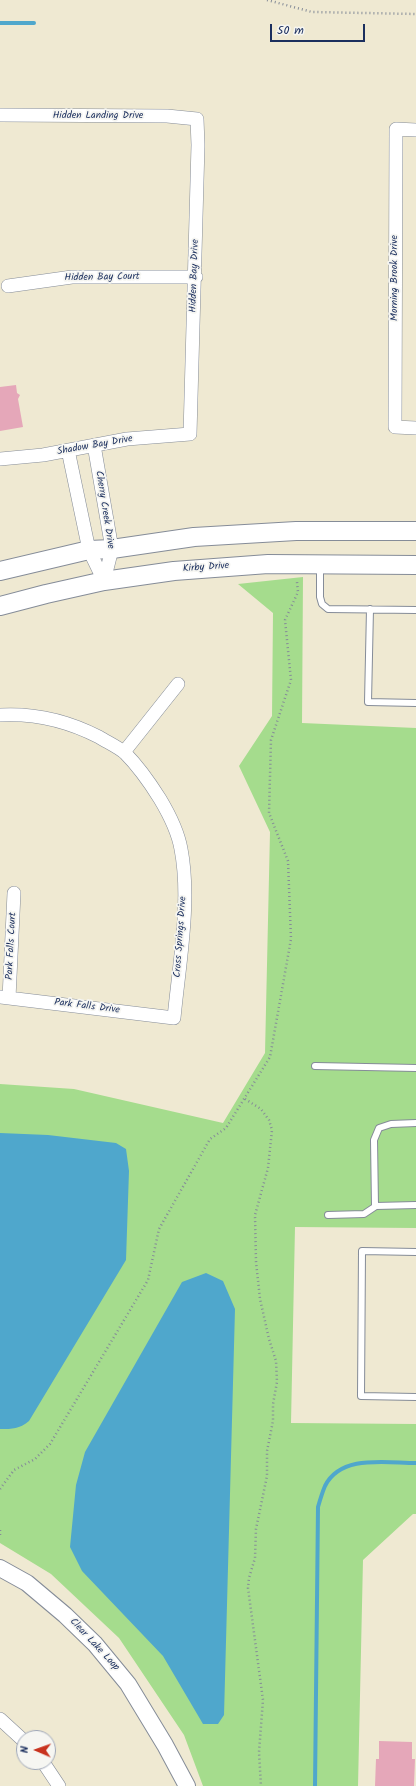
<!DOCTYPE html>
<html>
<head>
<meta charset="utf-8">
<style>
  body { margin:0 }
  #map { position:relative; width:416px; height:1786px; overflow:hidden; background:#efe9d2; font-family:Kalam,sans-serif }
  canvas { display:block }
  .north { position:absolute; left:16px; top:1730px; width:40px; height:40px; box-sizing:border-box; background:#f6f6f2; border:1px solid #9ea6b7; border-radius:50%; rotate:272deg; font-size:11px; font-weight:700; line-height:16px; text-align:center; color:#1b2f5e }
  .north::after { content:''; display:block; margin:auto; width:14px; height:18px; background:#c8321e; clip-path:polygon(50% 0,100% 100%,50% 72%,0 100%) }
  .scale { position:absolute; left:270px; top:24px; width:95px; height:18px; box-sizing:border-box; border:2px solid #1b2f5e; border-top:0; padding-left:5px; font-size:12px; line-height:14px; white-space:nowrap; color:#1b2f5e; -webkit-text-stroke:3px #f6f6f2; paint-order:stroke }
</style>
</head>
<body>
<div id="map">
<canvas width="416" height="1786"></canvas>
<div class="north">N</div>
<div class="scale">50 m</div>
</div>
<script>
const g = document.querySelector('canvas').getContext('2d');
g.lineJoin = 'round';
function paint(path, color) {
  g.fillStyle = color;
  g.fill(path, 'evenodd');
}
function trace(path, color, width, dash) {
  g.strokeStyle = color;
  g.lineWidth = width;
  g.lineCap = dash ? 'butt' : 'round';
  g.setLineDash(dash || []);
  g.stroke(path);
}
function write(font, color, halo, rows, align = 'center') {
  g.font = font + ' Kalam,sans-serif';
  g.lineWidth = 3.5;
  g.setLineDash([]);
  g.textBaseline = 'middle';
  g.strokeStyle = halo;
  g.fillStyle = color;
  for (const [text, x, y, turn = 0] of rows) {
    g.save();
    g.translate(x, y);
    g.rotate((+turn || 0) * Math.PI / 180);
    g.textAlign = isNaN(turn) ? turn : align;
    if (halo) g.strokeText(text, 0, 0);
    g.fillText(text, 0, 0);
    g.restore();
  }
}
const green = new Path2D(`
  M303 577 302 723 416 728V1228L295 1227 291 1423 416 1424V1514H413L363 1560 358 1786H203L184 1735 119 1638 51 1574 0 1543V1084L74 1089 223 1123 265 1053 270 832 239 766 272 716 273 613 238 584Z`);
const water = new Path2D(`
  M0 1133 48 1135 116 1143 126 1149 129 1171 126 1260 29 1421C19 1429 13 1429 0 1429Z
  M206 1273 223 1281 235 1309 224 1715 218 1724H203L163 1656 82 1571 70 1547 76 1485 85 1452 182 1282Z`);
const stream = new Path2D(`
  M0 23H34
  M315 1786 318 1507C320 1500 322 1493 325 1486 341 1454 386 1463 416 1463`);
const building = new Path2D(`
  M16 385 17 393 20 395 18 399 23 427 0 431V387Z
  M379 1741 412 1742V1759H415L414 1786H375L376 1759H379Z`);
const path = new Path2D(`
  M267 0 312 12 416 14
  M245 1099 261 1109 269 1120 272 1130 268 1168 255 1215 256 1262 260 1299 269 1339 276 1361 277 1382 273 1404V1421L267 1451V1476L256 1529 255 1558 249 1578 248 1588 263 1700 259 1752 261 1786
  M0 1489 14 1470 35 1459 50 1444 148 1280 159 1229 210 1139 226 1128 270 1057 291 939 288 861 269 813 271 740 291 680 285 620 298 592 297 582
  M0 1530V1537`);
const service = new Path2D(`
  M320 566V597L322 604 328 609 416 610
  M370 609 368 702 416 703
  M315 1066 416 1068
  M375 1206 374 1140 379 1128 391 1124 416 1123
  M328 1215 364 1214 376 1206 416 1205
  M416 1252 362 1251 361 1396 416 1397`);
const minor = new Path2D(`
  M0 115 167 116 197 119 198 145 190 434 127 439 43 455 0 459
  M416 130 396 129 395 427 416 428
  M8 286 72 277H196
  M94 445 112 549 104 581
  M68 450 89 550 104 581
  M0 715C35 713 68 721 99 737 107 742 118 747 125 753 138 766 150 783 160 799 169 814 178 832 181 849 191 901 179 965 174 1018L0 997
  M124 752 178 684
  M9 998 14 893
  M0 1719 24 1741
  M43 1762 59 1786`);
const tertiary = new Path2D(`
  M0 1568 27 1583 65 1615 95 1644 128 1684 165 1745 187 1786`);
const secondary = new Path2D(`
  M0 571 89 550 112 549 194 537 296 531H416
  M0 606 46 594 104 581 174 571 268 564 416 565`);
const streetNames = [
  ["Hidden Landing Drive",98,116],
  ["Hidden Bay Drive",195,276,-88],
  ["Hidden Bay Court",102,278,-1],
  ["Morning Brook Drive",395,278,-90],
  ["Shadow Bay Drive",95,446,-10],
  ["Cherry Creek Drive",104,510,81],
  ["Kirby Drive",206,568,-4],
  ["Cross Springs Drive",181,937,-86],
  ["Park Falls Court",12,946,-87],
  ["Park Falls Drive",87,1007,7],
  ["Clear Lake Loop",94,1645,47]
];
paint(green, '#a5dc8d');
paint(water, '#4fa7cc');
trace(stream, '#4fa7cc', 4);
paint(building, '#e5a7b9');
trace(service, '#858c98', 8);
trace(minor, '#858c98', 14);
trace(tertiary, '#858c98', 18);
trace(secondary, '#858c98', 20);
trace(path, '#858c98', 2.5, [1, 3]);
trace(service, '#fff', 6);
trace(minor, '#fff', 13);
trace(tertiary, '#fff', 16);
trace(secondary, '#fff', 18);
write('10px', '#1b2f5e', '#f6f6f2', streetNames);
</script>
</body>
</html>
